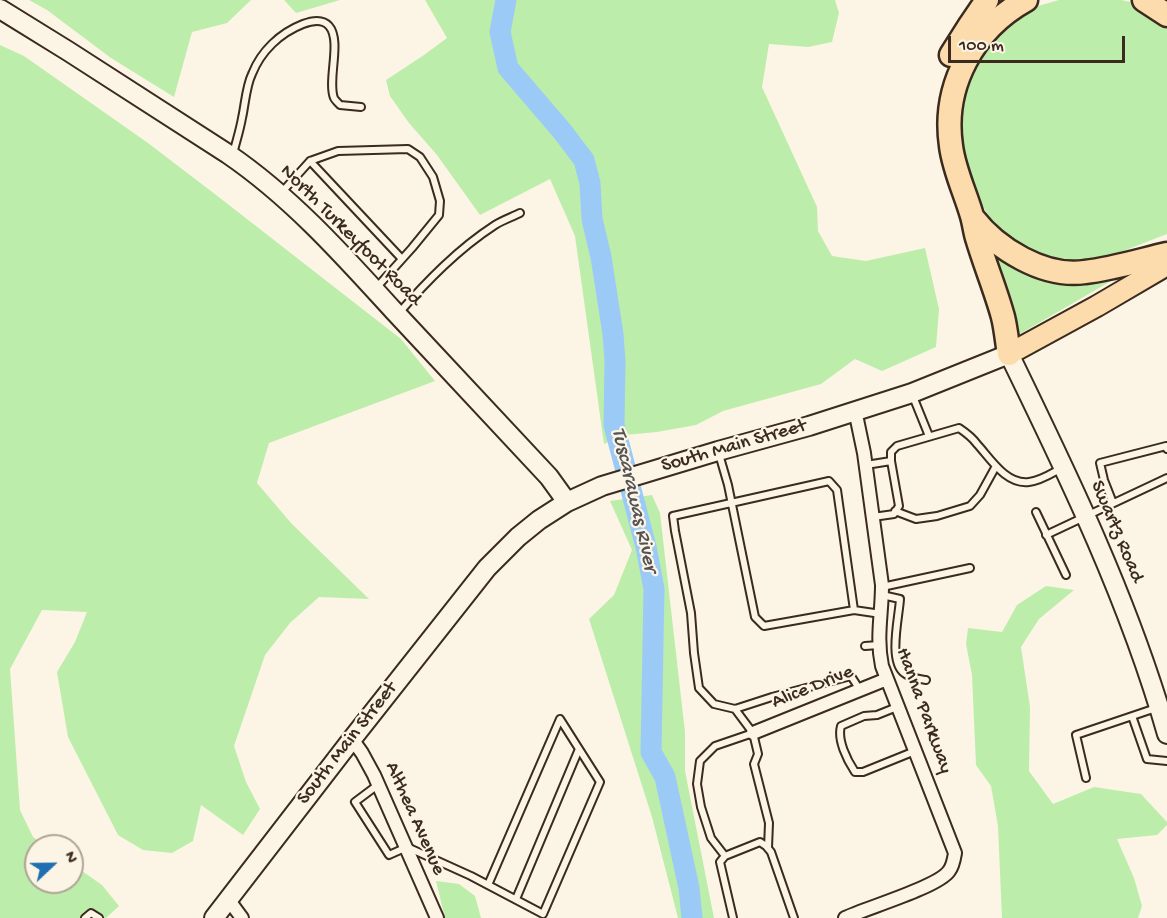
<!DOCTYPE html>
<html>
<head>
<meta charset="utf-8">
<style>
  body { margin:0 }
  #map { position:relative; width:1167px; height:918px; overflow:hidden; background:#fcf5e5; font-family:"Gochi Hand",sans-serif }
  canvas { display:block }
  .north { position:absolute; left:24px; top:834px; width:60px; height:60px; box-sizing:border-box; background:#fcf5e5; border:2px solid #afa495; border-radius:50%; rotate:68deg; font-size:16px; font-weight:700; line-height:24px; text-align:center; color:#3b2a1e }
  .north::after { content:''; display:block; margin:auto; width:21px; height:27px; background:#1f6fb2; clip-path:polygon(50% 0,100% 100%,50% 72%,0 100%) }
  .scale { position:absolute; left:948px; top:36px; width:177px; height:27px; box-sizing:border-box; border:3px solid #3b2a1e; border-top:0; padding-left:8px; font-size:18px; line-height:21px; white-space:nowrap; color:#3b2a1e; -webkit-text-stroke:4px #fcf5e5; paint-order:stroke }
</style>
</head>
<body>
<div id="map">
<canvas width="1167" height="918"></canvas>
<div class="north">N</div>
<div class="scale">100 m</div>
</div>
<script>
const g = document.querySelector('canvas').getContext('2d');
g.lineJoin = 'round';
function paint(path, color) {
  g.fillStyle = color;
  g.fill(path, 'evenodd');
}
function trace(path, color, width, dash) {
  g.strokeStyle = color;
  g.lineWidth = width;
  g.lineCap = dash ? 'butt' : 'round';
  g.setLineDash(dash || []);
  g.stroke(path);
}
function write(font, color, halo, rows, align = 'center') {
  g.font = font + ' "Gochi Hand",sans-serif';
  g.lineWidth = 4.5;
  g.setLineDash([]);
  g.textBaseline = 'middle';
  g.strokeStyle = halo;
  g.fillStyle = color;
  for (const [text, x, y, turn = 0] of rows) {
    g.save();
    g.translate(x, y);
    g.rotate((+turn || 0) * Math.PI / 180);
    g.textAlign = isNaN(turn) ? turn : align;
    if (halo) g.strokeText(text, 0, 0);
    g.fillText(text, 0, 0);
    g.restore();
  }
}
const green = new Path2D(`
  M29 0H251L227 23 192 32 174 97 111 58 47 10Z
  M284 0H340L296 13Z
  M425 0H835L839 13 832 42 808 47 769 44 762 87 817 207 818 231 832 256 866 261 925 248 939 309 936 347 882 371 855 359 821 384 723 411 696 425 657 432 624 435 604 444 575 236 550 179 480 215 437 155 409 123 390 96 386 80 424 55 447 38Z
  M1059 0H1121L1135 3 1167 23V234L1095 262 1059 265 1017 248 991 220 968 181 958 143 962 91 980 50 1000 30 1021 15 1038 6Z
  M0 45 24 56 148 143 220 198 401 339 435 381 269 443 257 483 291 523 369 599 319 597 290 623 265 655 234 746 246 782 260 809 243 835 201 805 193 841 172 853 143 850 118 835 68 737 57 672 75 642 87 612 42 610 10 669 20 810 33 837 46 846H36V882H72V864L102 885 119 906 106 918H0Z
  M989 244 1109 276 1111 281 1018 335Z
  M652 495 660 513 685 732V771L714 918H678L652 817 589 619 614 595 632 550 610 501Z
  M1046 586 1074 590 1039 619 1021 647 1030 707 1029 771 1053 804 1094 787 1141 794 1167 822V825L1157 835 1117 839 1134 878 1142 906 1138 918H1002L998 826 991 786 976 765 972 675 966 644 968 628 1002 632 1017 605Z
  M436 881 459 884 475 896 481 918H445Z`);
const river = new Path2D(`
  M506 0 500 32 508 68 562 131 584 160 590 183 592 219 601 257 613 334 615 361 614 425 646 547 654 589 651 752 665 777 689 888 692 918`);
const lane = new Path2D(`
  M233 154C236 142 240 130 242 118 245 105 246 86 252 74 261 51 280 33 303 24 311 21 322 18 329 26 342 41 327 80 334 98 334 99 339 104 340 105L361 107
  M310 161 402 259
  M282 192 310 161 338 151 408 149 420 157 433 177 440 201 439 215 412 248 377 287
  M398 314C427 281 458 249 495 225 503 220 512 217 520 213
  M912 394 929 436
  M719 454 728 485 755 617 764 626 854 610 881 614
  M866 465 891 461
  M1113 503 1104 480 1100 463 1166 446 1167 449
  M895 511 916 519 937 516 970 506 980 495 996 466
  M1036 512 1066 575
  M873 517 894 514 899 506 891 461V452L897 446 959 428C965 432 972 437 977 444 990 458 1006 485 1029 482 1040 481 1051 474 1060 469
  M1046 535 1167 478
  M882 587 970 568
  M882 595 900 599C899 617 888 661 904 673 909 678 920 679 926 680
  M854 610 837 490 829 481 673 516 675 531 691 613 694 653 699 688 714 704 735 709 772 697 851 676 860 690
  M865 646 879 645
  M897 707 877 715 864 716 841 726C837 740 847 760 855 772H863L915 751
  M735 709 753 733 758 754 754 764 769 823 768 848
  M1132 716 1147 759 1167 761
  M1086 778 1076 735 1156 708
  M379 784 355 802 389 855 407 847 471 876 543 914 600 782 560 719 488 885
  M725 856 711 838 701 807 697 784 700 761 715 746 753 733
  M516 899 579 749
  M85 918 91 913 99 918
  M733 918 720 862 725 856 760 842 766 846 771 852 794 918`);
const street = new Path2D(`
  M753 733 887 679
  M352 739 362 753 374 775 437 918
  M228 899 242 918
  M845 918C866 908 938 887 949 871 953 866 954 859 955 853L882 666C876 637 882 614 882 585L864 453 855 410`);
const secondary = new Path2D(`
  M0 9 68 51 228 154C291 197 342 254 393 310 445 366 497 422 549 477L567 502
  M214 918 352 739 487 568 518 537 539 520 567 502 602 486 718 451 809 426 912 393 1009 354C1069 477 1129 601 1167 734`);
const primary = new Path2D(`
  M1009 354 1097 306 1167 265`);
const highway = new Path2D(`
  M1144 0 1167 15
  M951 55 970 25 987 0
  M973 218C997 249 1044 278 1085 272 1112 269 1141 260 1167 254
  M1009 354C1007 342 1006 329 1003 317 996 291 985 265 977 238 975 231 974 223 972 216 965 192 954 170 951 146 942 85 974 29 1026 0`);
const streetNames = [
  ["North Turkeyfoot Road",350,236,45],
  ["South Main Street",734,447,-16],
  ["Swartz Road",1116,532,67],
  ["Alice Drive",813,688,-22],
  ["Hanna Parkway",923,711,70],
  ["South Main Street",348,744,-52],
  ["Althea Avenue",414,819,66]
];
const waterNames = [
  ["Tuscarawas River",633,500,77]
];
paint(green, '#bdedab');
trace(river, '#9bcaf7', 21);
trace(lane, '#3b2a1e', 10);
trace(street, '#3b2a1e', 16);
trace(secondary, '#3b2a1e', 22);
trace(primary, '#3b2a1e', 24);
trace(highway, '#3b2a1e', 27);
trace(lane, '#fcf5e5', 6);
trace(street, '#fcf5e5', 12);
trace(secondary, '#fcf5e5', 18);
trace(primary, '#fcdcac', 20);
trace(highway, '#fcdcac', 22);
write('20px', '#3b2a1e', '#fcf5e5', streetNames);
write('italic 21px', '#535254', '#fcf5e5', waterNames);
</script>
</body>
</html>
